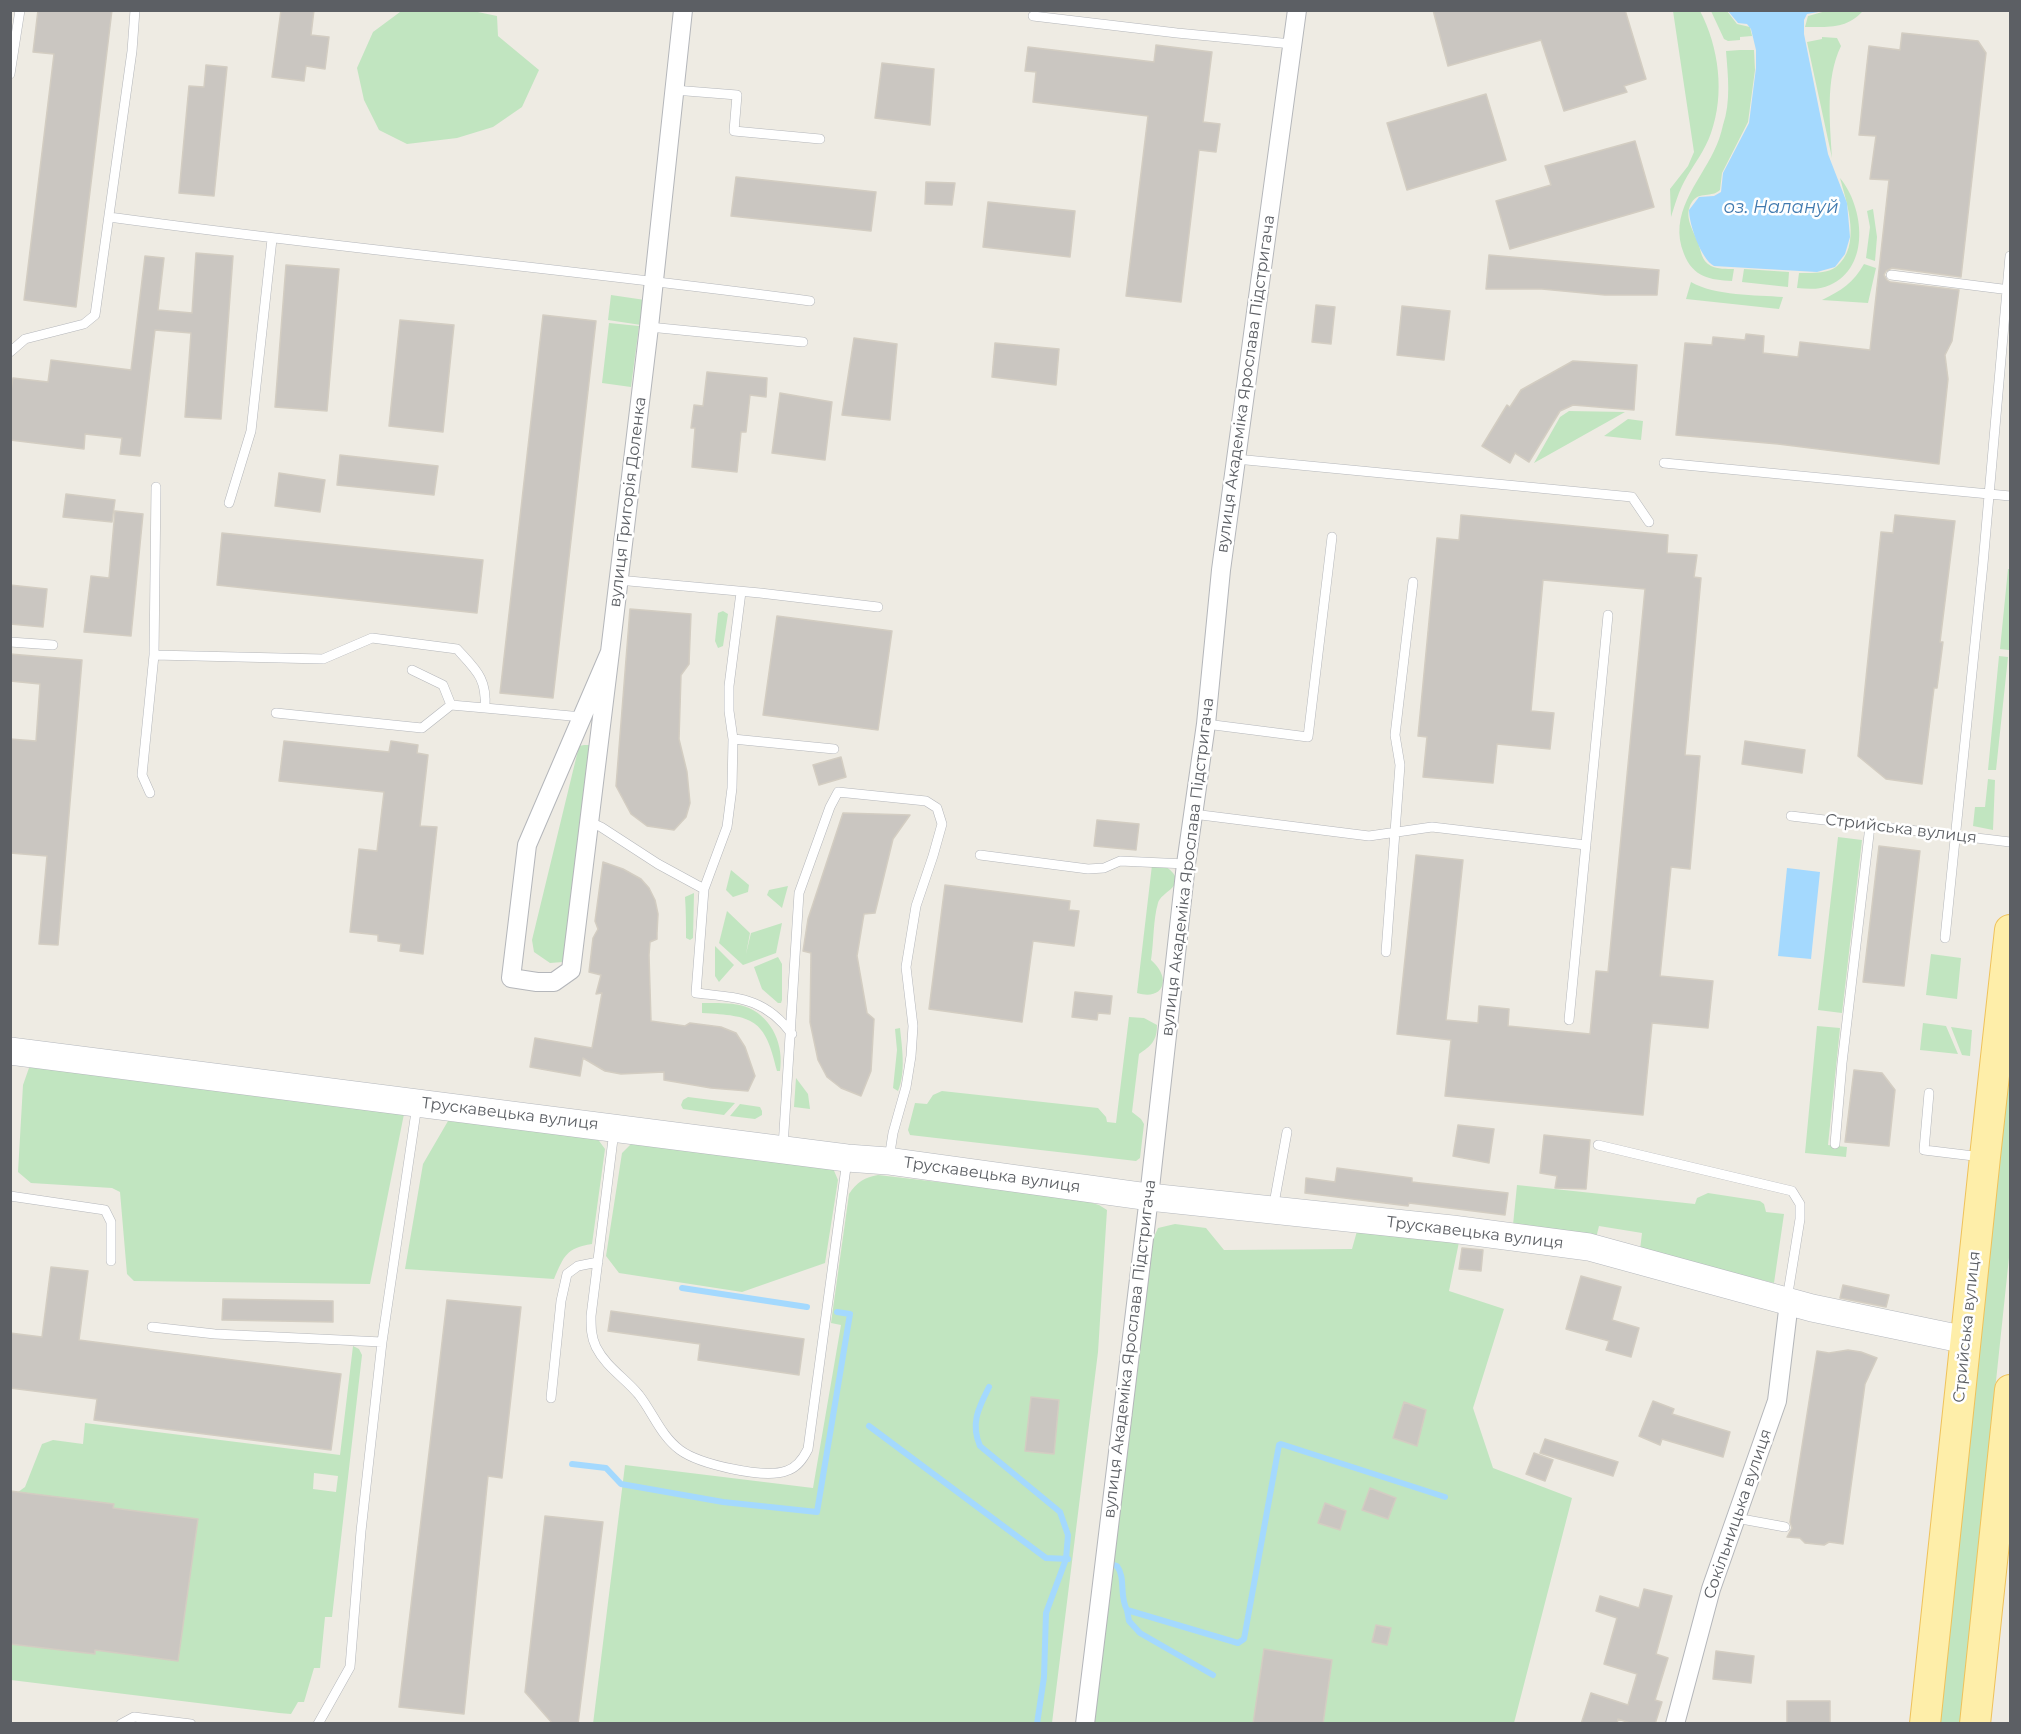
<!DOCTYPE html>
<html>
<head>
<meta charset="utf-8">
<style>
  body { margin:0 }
  #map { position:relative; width:2021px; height:1734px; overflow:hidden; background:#eeebe3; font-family:Montserrat,sans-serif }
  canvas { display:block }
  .frame { position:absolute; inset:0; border:12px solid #5c5f64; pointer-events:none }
</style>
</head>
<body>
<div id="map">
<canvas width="2021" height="1734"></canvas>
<div class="frame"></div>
</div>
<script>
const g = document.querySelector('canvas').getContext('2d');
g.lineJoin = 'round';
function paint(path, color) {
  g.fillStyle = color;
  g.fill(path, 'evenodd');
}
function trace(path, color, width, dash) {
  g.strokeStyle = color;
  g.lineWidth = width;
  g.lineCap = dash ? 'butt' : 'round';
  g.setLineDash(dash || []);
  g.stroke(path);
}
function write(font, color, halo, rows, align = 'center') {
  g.font = font + ' Montserrat,sans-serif';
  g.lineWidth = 5;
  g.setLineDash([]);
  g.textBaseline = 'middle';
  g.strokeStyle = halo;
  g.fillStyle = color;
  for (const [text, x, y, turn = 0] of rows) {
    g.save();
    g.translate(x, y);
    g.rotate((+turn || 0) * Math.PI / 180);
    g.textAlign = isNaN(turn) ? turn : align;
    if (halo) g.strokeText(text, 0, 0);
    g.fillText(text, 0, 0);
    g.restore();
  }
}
const green = new Path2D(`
  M411 10 473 11 497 16 498 36 539 70 522 107 493 127 457 138 407 144 379 130 364 100 357 68 373 32 400 12Z
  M1673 11H1700C1719 47 1725 94 1711 133 1705 151 1693 165 1684 182 1678 193 1675 205 1671 217L1670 189 1688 166 1694 152Z
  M1711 11H1727L1737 24 1750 27 1752 36 1740 37V40L1728 41 1724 39Z
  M1826 11V10L1863 11C1846 29 1830 27 1805 27L1808 16Z
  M1822 37 1837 38 1841 46C1825 79 1830 122 1832 158L1807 42 1822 39Z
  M1740 50H1754L1755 70 1748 122 1722 173 1720 190C1712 198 1699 191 1692 202 1683 216 1693 230 1698 242 1701 250 1701 261 1711 266 1717 269 1727 269 1734 269L1732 281C1710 280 1693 277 1684 254 1668 214 1698 184 1714 151 1718 143 1721 134 1723 125 1731 102 1728 76 1726 51Z
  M1840 178C1864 207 1871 267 1830 285 1820 290 1808 289 1797 288L1799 273C1810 273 1827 274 1836 267 1862 246 1847 204 1840 178Z
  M1873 209 1877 237 1875 261 1866 258 1870 227 1867 211Z
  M1864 264 1876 268 1868 303 1822 300C1841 291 1854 282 1864 264Z
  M1744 269 1789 272 1788 287 1742 282Z
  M1691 282C1715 296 1756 295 1783 297L1779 309 1686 299Z
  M611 295 645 300 641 325 608 320Z
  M609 323 639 326 631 387 602 383Z
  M1569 411 1625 412 1534 463 1560 417Z
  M1628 419 1643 421 1641 440 1604 436Z
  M2008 569H2010L2009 650 2000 649Z
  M723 611 728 614 723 646 718 648 715 641 718 613Z
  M1999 656 2008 657 1996 770H1988Z
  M584 745H590L563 962 550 963 534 952 532 940 579 746Z
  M1988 779 1995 780 1993 830 1973 826 1975 807H1985Z
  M1838 837 1862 840 1842 1013 1818 1010Z
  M1152 865C1161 866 1167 865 1173 873 1184 887 1161 892 1158 903 1153 920 1154 941 1151 960 1172 978 1164 1001 1137 993Z
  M731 870 749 885 748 892 733 897 726 890Z
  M788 886 782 908 767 895 769 890Z
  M694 893 693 938 690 940 686 938C686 924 686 911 685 897Z
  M727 911 750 933 746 954 751 933 782 923 776 953 743 965 719 943Z
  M715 946 734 965 719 982 715 976Z
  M1931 954 1961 958 1957 999 1926 995Z
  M778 957 782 964V1000L781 1003H778L762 989 754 967Z
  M702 1003C717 1003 735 1002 749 1008 773 1019 784 1046 780 1071H777C765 1018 753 1016 702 1013Z
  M1129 1017 1144 1018 1157 1025C1157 1041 1151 1046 1139 1054L1132 1112 1141 1119 1144 1124 1140 1158 1136 1161 910 1135 908 1130 915 1103 927 1104 933 1095 942 1091 1098 1108 1106 1117 1107 1122 1116 1123Z
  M1923 1023 1946 1026 1958 1054 1920 1050Z
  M1817 1026 1840 1028 1828 1145 1847 1147 1846 1157 1805 1153Z
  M1951 1027 1972 1030 1970 1056 1962 1055Z
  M900 1028C902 1048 906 1072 898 1091L893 1088 897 1050 895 1029Z
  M2010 1061V1248L1960 1723 1940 1724Z
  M30 1065 404 1114 370 1284 134 1281 127 1274 120 1192 112 1188 31 1183 18 1172 23 1085Z
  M796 1078 808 1094 810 1109 794 1107Z
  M688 1097 735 1103 724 1115 683 1109 681 1105 683 1100Z
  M740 1104 760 1107 762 1111V1115L755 1119 730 1116Z
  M448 1121 594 1134 605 1149 592 1244C566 1248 564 1256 554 1279L405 1269 423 1164Z
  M633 1142 832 1166 838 1180 825 1263 742 1292 619 1273 606 1256 622 1153Z
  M878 1175 1075 1198 1099 1205 1107 1210 1098 1352 1052 1723 593 1724 625 1465 813 1488 841 1325 831 1323 849 1194C857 1182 865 1177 878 1175Z
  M1517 1185 1695 1204 1697 1198 1708 1193 1760 1201 1764 1204 1766 1212 1784 1214 1774 1283 1640 1250 1642 1233 1599 1226 1595 1242 1513 1225Z
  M1175 1224 1206 1228 1224 1250 1352 1249 1357 1231 1459 1242 1449 1291 1504 1309 1473 1408 1493 1468 1572 1498 1514 1723 1092 1724 1152 1241 1158 1228Z
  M353 1346 359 1349 362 1355 332 1617H325L320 1668H314L304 1702H298L291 1714 279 1713 11 1680 10 1523 14 1495 25 1487 42 1444 53 1440 83 1444 85 1423 340 1455ZM314 1473 338 1476 336 1492 313 1489Z`);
const water = new Path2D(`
  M1728 11H1824L1807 14 1804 20V34L1828 154 1847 203 1850 237 1845 254 1835 267 1817 272 1714 266C1701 259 1689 224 1689 210L1699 197 1714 196 1721 192 1723 173 1749 123 1756 68V50L1751 29 1747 24 1738 23Z
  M1787 868 1820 872 1811 959 1778 956Z`);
const stream = new Path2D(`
  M682 1288 807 1307
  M989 1387C979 1407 970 1423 980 1446L1060 1512 1068 1535 1066 1559 1046 1613 1044 1677 1037 1724
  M869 1426 1046 1558 1068 1559
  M572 1464 606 1468 621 1484 723 1502 817 1512 850 1314 837 1312
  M1114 1565 1117 1566C1126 1578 1119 1596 1127 1610L1238 1643 1244 1639 1279 1445 1281 1444 1445 1497
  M1127 1610 1129 1621 1140 1633 1213 1675`);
const building = new Path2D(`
  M38 10H112L76 307 24 300 54 54 33 52Z
  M281 10H314L311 35 329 37 325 69 306 66 304 81 272 77Z
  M1433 10H1625L1646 79 1624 86 1627 92 1564 111 1541 40 1448 66Z
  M1902 33 1978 41 1986 53 1961 277 1892 268 1886 271 1884 275 1887 280 1890 282 1959 290 1952 341 1945 355 1948 379 1939 464 1778 444 1676 435 1685 343 1712 345 1713 337 1745 340 1746 334 1764 336 1763 353 1798 357 1800 342 1870 350 1889 180 1870 179 1876 136 1859 135 1869 46 1900 50Z
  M1156 45 1212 52 1203 122 1220 124 1216 152 1199 150 1181 302 1126 296 1148 116 1033 102 1036 72 1025 71 1028 47 1154 62Z
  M882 63 934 69 930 125 875 118Z
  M206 65 227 67 214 196 179 193 189 86 204 87Z
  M1486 94 1506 160 1407 190 1387 123Z
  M1635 141 1654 207 1510 249 1496 201 1551 185 1545 166Z
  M736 177 876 192 871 231 731 216Z
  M926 182 955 183 952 205 925 204Z
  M988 202 1075 211 1070 257 983 247Z
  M196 253 233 256 221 419 185 417 191 333 155 330 140 456 120 454 122 438 85 434 84 449 10 440V397L13 378 48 382 51 360 131 370 145 256 164 258 158 310 192 313Z
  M1489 255 1659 270 1657 295H1605L1542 289H1486Z
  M286 265 339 269 327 411 275 407Z
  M1316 305 1335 307 1331 344 1312 342Z
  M1402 306 1450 311 1444 360 1397 355Z
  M543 315 596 321 553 698 500 693Z
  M400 320 454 325 443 432 389 426Z
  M854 338 897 344 890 420 842 415Z
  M995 343 1059 349 1056 385 992 377Z
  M1573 361 1637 365 1634 410 1573 405 1560 411 1529 462 1515 453 1510 463 1482 446 1507 405 1510 407 1521 390Z
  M707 372 767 378 766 397 750 395 746 432H741L737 472 692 467 695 428H691L694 405 703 406Z
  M780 393 832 402 825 460 772 453Z
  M340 455 438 466 434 495 337 485Z
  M279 473 325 480 320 512 275 506Z
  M66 494 115 500 112 522 63 517Z
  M115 511 143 514 131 636 84 632 91 576 109 578Z
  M1461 515 1668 535 1667 553 1697 555 1694 577 1701 578 1685 755 1700 756 1690 869 1671 867 1660 976 1713 981 1708 1028 1652 1023 1643 1115 1445 1096 1451 1040 1397 1034 1416 855 1463 860 1446 1020 1478 1023 1479 1006 1509 1009 1508 1026 1590 1034 1596 971 1608 972 1645 589 1543 580 1531 711 1554 713 1550 749 1497 744 1493 783 1423 777 1427 737 1418 736 1437 538 1459 540Z
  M1895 515 1955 521 1940 642H1943L1937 688H1934L1922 784 1886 779 1858 756 1881 532 1893 533Z
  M222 533 483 560 477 613 217 585Z
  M10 585 47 589 43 627 10 624Z
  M630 609 691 614 689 664 681 675 679 739 687 772 690 803 686 817 674 830 647 826 631 814 616 786Z
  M777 616 892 631 878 730 763 715Z
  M10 654 82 660 58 945 39 944 47 856 10 853V739L36 741 40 684 10 681Z
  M284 741 389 752 391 741 418 745 417 753 428 755 420 826 437 827 423 954 400 951 401 944 378 941V935L350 932 359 849 377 851 384 792 279 781Z
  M1745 741 1805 750 1802 773 1742 764Z
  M841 757 846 777 819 785 813 765Z
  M843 813 910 815 893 839 875 913 864 914 857 956 867 1013 874 1019 871 1071 861 1096 841 1088 827 1077 818 1060 810 1022 811 953 803 951 808 919Z
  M1097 820 1139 824 1136 850 1094 846Z
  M1879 846 1920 851 1904 986 1863 982Z
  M603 862 623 869 641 879 649 888 655 900 658 914 657 933V939L650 942 649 955 651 1021 685 1026 690 1023 721 1027 736 1033 745 1047 755 1076 748 1091 711 1088 664 1080V1072L621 1074 605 1071 583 1058 580 1076 530 1067 535 1038 592 1048 602 993 596 994 601 975 589 972 593 938 598 929 595 921Z
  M945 885 1070 901 1069 910 1079 911 1074 946 1033 941 1022 1022 929 1009Z
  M1075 992 1112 996 1110 1014 1098 1013 1097 1020 1072 1017Z
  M1854 1070 1882 1073 1895 1090 1889 1146 1845 1142Z
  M1458 1125 1494 1129 1489 1163 1453 1156Z
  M1544 1135 1590 1140 1586 1189 1555 1188 1557 1176 1540 1173Z
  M1337 1168 1412 1178V1182L1508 1193 1505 1215 1409 1203 1408 1206 1305 1193 1306 1178 1335 1182Z
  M1462 1248 1483 1250 1481 1271 1459 1269Z
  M51 1267 88 1271 79 1340 341 1374 331 1450 94 1420 97 1399 10 1388V1333L42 1337Z
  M1581 1276 1621 1287 1612 1320 1639 1328 1631 1357 1606 1350 1609 1341 1566 1329Z
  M1843 1285 1889 1295 1886 1307 1840 1298Z
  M223 1299 333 1301V1322L222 1320Z
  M447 1300 521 1307 502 1478 488 1476 464 1714 399 1707Z
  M611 1311 804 1339 799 1375 698 1360 700 1344 608 1331Z
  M1848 1350 1861 1352 1877 1358 1865 1384 1843 1544 1829 1542 1824 1545 1805 1543 1800 1538 1787 1537 1792 1528 1790 1522 1817 1351 1829 1353Z
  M1031 1397 1059 1400 1054 1454 1025 1451Z
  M1653 1401 1674 1409 1672 1414 1730 1432 1723 1457 1662 1439 1660 1445 1639 1436Z
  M1404 1402 1426 1410 1417 1446 1393 1438Z
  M1545 1439 1618 1462 1613 1476 1540 1453Z
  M1534 1453 1553 1460 1545 1481 1526 1474Z
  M1370 1488 1396 1498 1388 1519 1362 1510Z
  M10 1491 114 1504 113 1508 198 1519 178 1661 95 1650V1654L10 1644Z
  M1325 1503 1346 1511 1340 1530 1318 1523Z
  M545 1516 603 1522 578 1724H553L525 1692Z
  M1644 1589 1672 1596 1656 1654 1668 1658 1655 1700 1662 1702 1655 1724H1633L1618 1719 1617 1724H1581L1591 1693 1628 1705 1637 1674 1604 1664 1617 1618 1596 1611 1600 1596 1639 1608Z
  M1376 1625 1391 1628 1387 1645 1372 1642Z
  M1264 1649 1332 1660 1323 1724H1253Z
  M1716 1651 1754 1656 1751 1683 1713 1679Z
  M1787 1701H1830V1724H1787Z`);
const lane = new Path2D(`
  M1033 16 1177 33 1292 44
  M10 74 20 10
  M674 90 737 95 734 131 820 139
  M109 217C343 249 577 270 810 301
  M1891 275 2010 290
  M649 327 803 342
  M10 352 25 339 84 324 95 315 132 51 135 10
  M1236 459 1632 497 1649 522
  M1664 463 2010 496
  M229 503 251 431 272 239
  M618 580 760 593 878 607
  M10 642 53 645
  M154 655 156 487
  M412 670 443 685 451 705
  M485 708 582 717
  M1206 724 1308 737 1332 537
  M733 739 834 749
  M150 793 142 775 154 655 323 659 372 638 457 649C476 670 487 678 485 708L451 705 422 728 276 713
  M1193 814 1369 836 1432 827 1586 845
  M1791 816 2010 842
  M590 822 601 827 658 864 704 889 696 993C738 998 764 997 792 1034
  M980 855 1088 869 1104 868 1120 861 1186 864
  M704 889 727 827 732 788 733 739 729 711V686L741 592
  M1945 938 1983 564 2010 256
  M1386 952 1400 765 1395 735 1413 582
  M1569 1020 1608 615
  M1929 1093 1924 1150 1982 1157
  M614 1131 591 1316C591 1327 591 1337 596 1347 606 1367 625 1378 639 1395 653 1413 661 1436 680 1450 699 1464 763 1479 786 1471 797 1468 803 1459 808 1449L847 1160
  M1835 1144 1842 1063 1870 826
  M1598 1145 1792 1191 1800 1204V1219L1788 1293V1299
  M783 1147 799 893 830 807 838 792 926 801 937 808 942 824 933 856 916 906 906 967 913 1026 911 1056 906 1087 893 1133 889 1159
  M10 1196 105 1210 111 1222V1261
  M1273 1209 1287 1132
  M152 1327 215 1334 382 1342
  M551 1398 561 1301 567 1274 578 1266 598 1262
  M1736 1518 1785 1527
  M121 1724 134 1717 191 1724
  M318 1724 350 1667 361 1531 382 1342 417 1105`);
const street = new Path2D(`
  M610 652 571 970 554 982H537L511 978 527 845 610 652 649 327 683 10
  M1085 1724 1149 1197 1186 864 1206 724 1221 570 1297 10
  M1675 1724 1711 1589 1777 1401 1789 1302`);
const secondary = new Path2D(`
  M10 1051 847 1158 888 1161 1149 1197 1452 1229 1589 1247 1812 1308 1966 1340`);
const primary = new Path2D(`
  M1925 1724 1985 1157 2010 930
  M1975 1724 2010 1390`);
const streetNames = [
  ["вулиця Академіка Ярослава Підстригача",1246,384,-82],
  ["вулиця Григорія Доленка",628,502,-83],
  ["Стрийська вулиця",1901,829,7],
  ["вулиця Академіка Ярослава Підстригача",1188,867,-83],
  ["Трускавецька вулиця",510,1114,7],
  ["Трускавецька вулиця",992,1175,8],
  ["Трускавецька вулиця",1475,1233,7],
  ["Стрийська вулиця",1967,1327,-84],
  ["вулиця Академіка Ярослава Підстригача",1130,1349,-83],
  ["Сокільницька вулиця",1738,1514,-71]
];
const waterNames = [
  ["оз. Налануй",1781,208]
];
paint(green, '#c1e5c0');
paint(water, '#a4d9fe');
trace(stream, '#a4d9fe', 6);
paint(building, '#cac6c1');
trace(building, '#d3cdc2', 1.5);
trace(lane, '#b4b6ba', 10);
trace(street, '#b4b6ba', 20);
trace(secondary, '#b5b8bd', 28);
trace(primary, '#efc25b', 32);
trace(lane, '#fff', 9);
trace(street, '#fff', 18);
trace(secondary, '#fff', 27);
trace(primary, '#feeea9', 30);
write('16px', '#5c5f64', '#fff', streetNames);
write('italic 18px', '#417aaf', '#fff', waterNames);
</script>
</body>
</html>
